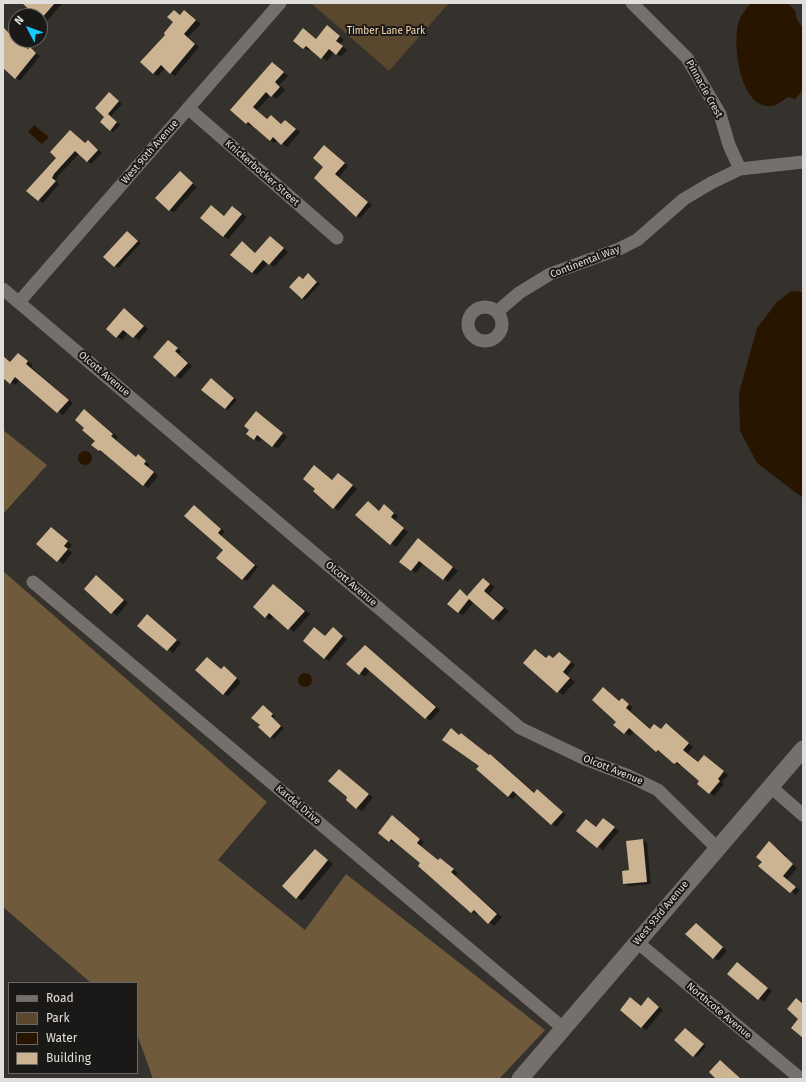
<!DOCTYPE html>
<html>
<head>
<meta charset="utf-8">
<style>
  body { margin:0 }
  #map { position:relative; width:806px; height:1082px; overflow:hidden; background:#35312c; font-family:"Fira Sans",sans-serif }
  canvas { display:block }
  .frame { position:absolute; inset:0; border:4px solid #e0dedb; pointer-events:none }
  .legend { position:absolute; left:8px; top:982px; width:130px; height:92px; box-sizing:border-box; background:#1b1917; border:1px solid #6a6865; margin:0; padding:5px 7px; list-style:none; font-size:12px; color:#e0dedb }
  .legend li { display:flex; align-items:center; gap:8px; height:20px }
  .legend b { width:20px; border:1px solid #6a6865 }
  .north { position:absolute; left:8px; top:8px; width:40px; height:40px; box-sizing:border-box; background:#1b1917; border:1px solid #6a6865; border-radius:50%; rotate:311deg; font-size:11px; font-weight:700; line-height:16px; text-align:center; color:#e0dedb }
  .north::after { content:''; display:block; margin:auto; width:14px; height:18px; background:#16cafb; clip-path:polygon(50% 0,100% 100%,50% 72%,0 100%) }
</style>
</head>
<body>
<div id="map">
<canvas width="806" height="1082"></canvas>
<div class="frame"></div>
<ul class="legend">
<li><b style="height:5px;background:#75706b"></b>Road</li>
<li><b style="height:11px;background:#59472e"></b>Park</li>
<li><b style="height:11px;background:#281500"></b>Water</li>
<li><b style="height:11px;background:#ccb493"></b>Building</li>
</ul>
<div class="north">N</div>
</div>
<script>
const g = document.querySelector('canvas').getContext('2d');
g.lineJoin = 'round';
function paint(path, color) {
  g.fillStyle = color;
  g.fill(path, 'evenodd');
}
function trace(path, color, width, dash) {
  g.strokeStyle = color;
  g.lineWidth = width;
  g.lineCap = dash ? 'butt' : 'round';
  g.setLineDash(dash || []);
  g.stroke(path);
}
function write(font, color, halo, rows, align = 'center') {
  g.font = font + ' "Fira Sans",sans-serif';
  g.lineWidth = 4;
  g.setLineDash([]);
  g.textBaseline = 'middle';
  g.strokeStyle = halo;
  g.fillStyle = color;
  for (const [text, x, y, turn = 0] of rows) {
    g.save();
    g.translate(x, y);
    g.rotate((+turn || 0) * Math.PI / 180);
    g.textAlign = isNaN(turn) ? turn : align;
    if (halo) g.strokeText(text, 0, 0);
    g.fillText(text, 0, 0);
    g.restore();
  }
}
const green = new Path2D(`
  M311 3H449L389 71Z`);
const forest = new Path2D(`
  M3 430 47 465 3 514Z
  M3 571 267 802 218 860 305 930 346 874 545 1030 499 1079H153L137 1034V983H91L3 907Z`);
const water = new Path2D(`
  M751 3H788L796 12V17L803 29V90L795 99 788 97C782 101 774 108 766 106 739 101 733 45 738 24 740 16 746 9 751 3Z
  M34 125 49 137 42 144 28 132Z
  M791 291 803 292V498L757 463 740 431 739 393 757 328 777 302Z
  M78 458a7 7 0 1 1 14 0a7 7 0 1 1-14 0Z
  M298 680a7 7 0 1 1 14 0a7 7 0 1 1-14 0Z`);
const shadow = new Path2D(`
  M28 3H63L46 22 40 18V16H38Z
  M174 11 181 15 185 11 201 24 188 37 199 47 175 76 165 68 158 76 153 73 167 34 175 22Z
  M332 29 344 40 340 44 347 50 341 57 334 52 327 61 310 48 309 51 304 48V30L316 39Z
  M6 31 16 38V40L40 56 20 81 3 67V35Z
  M273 64 288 76 279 85 285 90 276 99 271 95 257 110 268 120 272 116 282 124 285 121 300 132 287 147 277 140 275 143 270 140 253 125 251 126 246 124 231 110Z
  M112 95 122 104 111 116 120 125 113 132 110 130 106 117Z
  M70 131 86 144 88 141 92 144 102 153 91 164 79 154 58 176 56 181 59 184 43 203 28 191 57 158Z
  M325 146 348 166 339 177 372 205 360 218 356 216 325 167Z
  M183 176 197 187 174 212 169 210Z
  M212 207 225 216 233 207 247 217 228 239 223 236Z
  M127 232 141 243 118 268 105 257Z
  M275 240 288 252 274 267 268 263 257 275 252 272 247 245 256 254Z
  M311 276 320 284 305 300 302 298 300 277 304 280Z
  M129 312 148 329 139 340 128 333 122 340 107 329Z
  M169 341 182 352 179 354 192 366 181 379 176 376Z
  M18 354 33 365 31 367 73 403 63 415 20 380 15 385 3 377V356L11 363Z
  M214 381 237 400 228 410 225 409Z
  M85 410 118 437 116 440 137 458 138 456 150 465 148 467 158 476 148 488 99 450 96 440 86 428Z
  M261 415 287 437 277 449 262 438 259 442 254 439Z
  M315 466 332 480 338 474 357 489 338 511 316 489Z
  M368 502 380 511 384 506 389 509 398 516 395 520 408 532 396 547 357 515Z
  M198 509 225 532 221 536 258 567 247 581 243 579Z
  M51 528 72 545 68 550 72 553 63 564 38 544Z
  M419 539 458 571 448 582 424 563 416 573 411 571Z
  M97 576 128 603 117 616 85 589Z
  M483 579 495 587 489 594 509 611 499 622 474 602 463 615 458 612 460 590 468 596Z
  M274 585 310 614 294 632 274 616 270 620 266 617Z
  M152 618 181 643 173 653 139 626Z
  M315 628 326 637 338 631 347 639 329 661 325 658Z
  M370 650 440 710 430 721 370 670 365 677 348 664Z
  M559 653 575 665 567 675 575 682 563 695 524 663 554 659Z
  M208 658 222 669 229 670 241 682 228 696 224 694Z
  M603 688 620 702 622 699 627 702 633 708 630 711 651 729 655 725 662 729 666 724 671 727 693 747 688 753 699 763 704 756 728 775 722 782 724 784 714 796 710 793 701 780 681 764 680 766 662 752 656 751 634 731 630 736 615 725 618 722Z
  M266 708 275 716 273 719 284 728 274 739 259 727Z
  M455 732 460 736 461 734 466 737 490 756 495 758 535 793H541L566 815 556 827 517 794 513 799 508 797 478 769 481 766Z
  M339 770 373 797 362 811 357 808 349 797Z
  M397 819 424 842 421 846 439 861 440 859 445 862 458 873 455 876 502 917 494 926 478 913 477 915 472 912 419 866 421 863 395 842 394 843 389 841Z
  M603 819 619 831 603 850 577 831 586 820 597 827Z
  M643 840 647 843 651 884 629 886 624 884Z
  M769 842 787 856 785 857 797 868 787 880 800 890 796 895 760 866 763 862Z
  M316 850 333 864 302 901 283 886Z
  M696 924 727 951 718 961 713 958Z
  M737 963 772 991 764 1002 729 974Z
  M631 998 641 1006 648 998 663 1010 646 1030 621 1010Z
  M688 1031 706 1046 697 1057 694 1056Z`);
const building = new Path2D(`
  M22 3H55L40 20V16H36Z
  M174 10 180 15 184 10 196 20 184 34 195 44 170 74 161 65 153 74 140 62 165 35 164 33 173 22 167 17Z
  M327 25 340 36 336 41 343 46 336 55 329 49 321 59 306 46 303 49 293 41 303 28 316 39Z
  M3 27 16 40 28 49 30 47 36 53 15 79 3 68Z
  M272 62 284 72 275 82 280 87 271 97 266 92 253 107 267 119 271 115 281 124 285 120 296 129 281 145 273 137 270 141 248 122 246 124 230 110Z
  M109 92 119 101 108 114 117 122 110 131 100 122 104 117 95 108Z
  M70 130 85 143 88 140 98 150 87 162 75 151 54 174 52 178 56 181 38 201 26 191 56 158 50 152Z
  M324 145 345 163 335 174 368 202 356 217 314 178 323 167 313 158Z
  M180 171 193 183 169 211 155 198Z
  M211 205 224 216 232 206 242 214 223 237 200 218Z
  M127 231 138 241 114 267 103 257Z
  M270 236 284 248 269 265 263 260 252 273 230 255 242 241 255 253Z
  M308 273 317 282 302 299 289 287 299 276 303 279Z
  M124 308 144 326 133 338 123 330 116 338 106 329Z
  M168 340 178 348 175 351 188 363 175 377 153 357Z
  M18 353 28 361 26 364 69 400 57 413 15 377 10 384 3 378V356L10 362Z
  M211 378 234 398 225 409 201 390Z
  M84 409 113 434 111 436 136 457 138 454 146 461 144 464 154 472 143 486 100 450 99 451 91 445 95 441 82 430 84 428 75 420Z
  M256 411 283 433 272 447 257 435 254 440 246 434 249 430 244 426Z
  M314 465 332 480 338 473 353 485 333 509 313 491 315 489 303 479Z
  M368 501 379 511 384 504 394 513 391 517 404 528 390 545 355 515Z
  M194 505 221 529 218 533 255 565 242 580 216 558 223 550 184 516Z
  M51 527 68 541 64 546 68 549 57 562 36 544Z
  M418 538 453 567 443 580 419 561 411 571 399 562Z
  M96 575 124 600 111 614 84 589Z
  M483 578 490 584 484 591 504 608 493 620 469 599 458 613 447 604 460 589 467 596Z
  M273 584 305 611 288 630 269 613 265 618 253 607Z
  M147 614 177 640 167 651 137 626Z
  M314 627 325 636 333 627 343 636 324 659 303 641Z
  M365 645 436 707 425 719 365 667 359 675 346 664Z
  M535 649 546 658 549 655 553 658 559 652 571 662 563 672 570 678 557 693 523 663Z
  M207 657 221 669 224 666 237 678 223 695 195 670Z
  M603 687 619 701 622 698 629 704 626 708 650 729 654 724 661 729 666 723 689 743 683 750 698 762 704 755 724 771 718 779 720 781 709 794 697 784 699 781 677 762 674 764 658 750 656 752 629 728 624 734 613 725 616 722 592 700Z
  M263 705 273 714 271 716 281 726 270 738 258 727 260 725 251 718Z
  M451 728 459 735 461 733 489 755 490 754 534 793 537 789 563 812 551 825 513 791 508 797 476 769 479 766 442 740Z
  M339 769 369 794 356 809 346 800 347 797 328 781Z
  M392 815 420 839 417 843 438 860 440 858 454 869 451 872 497 914 488 924 474 910 471 913 418 866 420 863 391 839 389 842 378 833Z
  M603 818 615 827 597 848 576 831 586 819 596 827Z
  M643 839 647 882 623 884 622 871 629 870 626 841Z
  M769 841 793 864 783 876 796 887 790 893 758 866 762 862 756 857Z
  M315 849 328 860 296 899 282 886Z
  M696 923 723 947 713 959 685 934Z
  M737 962 768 988 758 1000 727 974Z
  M630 997 641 1006 648 997 659 1007 641 1028 620 1010Z
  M796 998 803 1004V1038L791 1028 798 1019 787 1009Z
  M685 1028 704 1044 693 1057 674 1040Z
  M720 1060 741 1079H716L709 1072Z`);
const minor = new Path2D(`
  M632 3 687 58 720 114 729 145 740 169
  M188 108 337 238
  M3 289 520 728 585 759 629 776 658 790 717 848
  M19 302 280 3
  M468 324a17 17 0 1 1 34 0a17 17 0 1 1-34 0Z
  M497 312 519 293 550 274 619 249 637 240 684 199 711 183 740 169 803 162
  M33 582 563 1028
  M771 787 803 815
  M637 942 801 1079`);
const tertiary = new Path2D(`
  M520 1079 803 749`);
const parkNames = [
  ["Timber Lane Park",386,31]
];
const streetNames = [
  ["Pinnacle Crest",704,89,61],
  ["West 90th Avenue",150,152,-49],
  ["Knickerbocker Street",262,173,41],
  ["Continental Way",585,262,-21],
  ["Olcott Avenue",104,374,40],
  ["Olcott Avenue",351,584,40],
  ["Olcott Avenue",613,770,22],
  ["Kardel Drive",298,805,40],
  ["West 93rd Avenue",661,913,-50],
  ["Northcote Avenue",719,1011,40]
];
paint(green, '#59472e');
paint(forest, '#705a3c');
paint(water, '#281500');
paint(shadow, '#0007');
paint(building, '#ccb493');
trace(minor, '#75706b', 13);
trace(tertiary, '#75706b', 17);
write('10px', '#feddb3', '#1b1917', parkNames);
write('10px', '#e0dedb', '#1b1917', streetNames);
</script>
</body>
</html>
